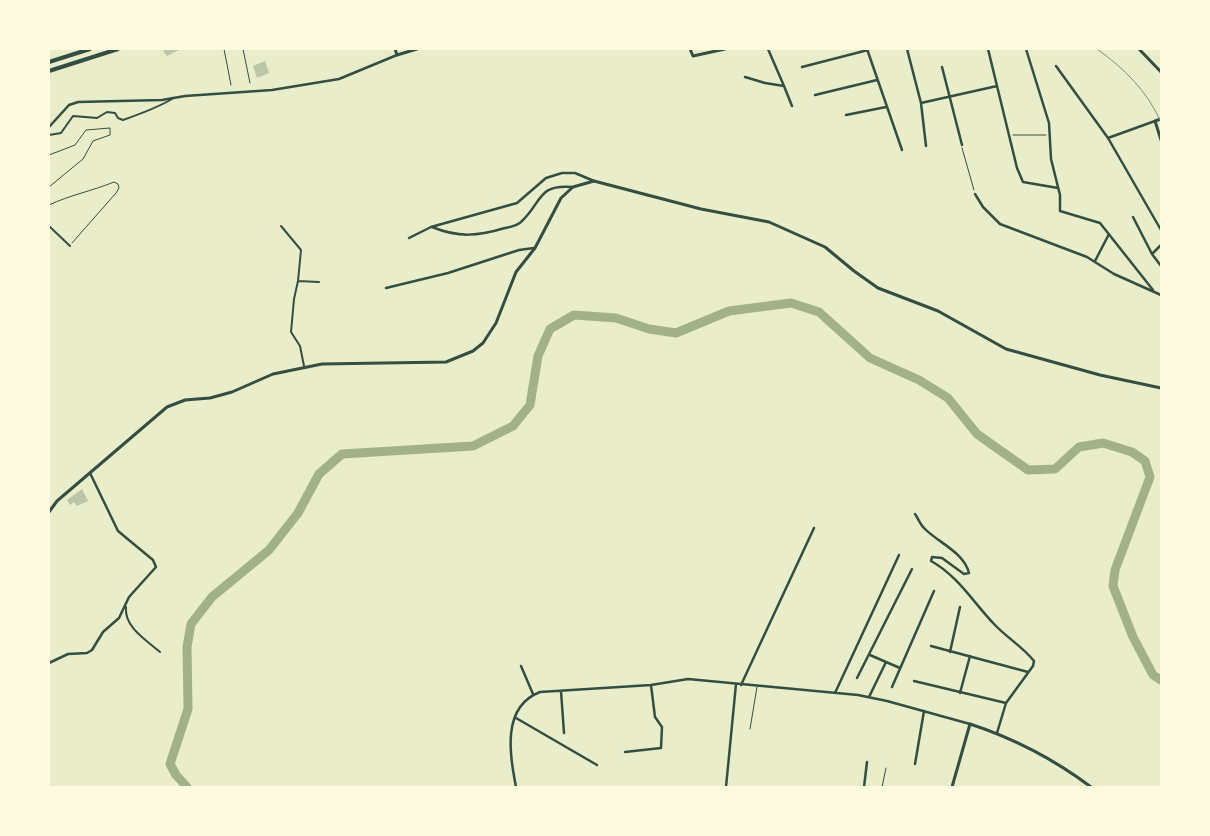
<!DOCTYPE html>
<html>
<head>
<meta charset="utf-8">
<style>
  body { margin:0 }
  #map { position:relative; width:1210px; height:836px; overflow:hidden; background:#e9edc9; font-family:"Golos Text",sans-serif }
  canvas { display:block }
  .frame { position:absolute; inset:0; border:50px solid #fefae0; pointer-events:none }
</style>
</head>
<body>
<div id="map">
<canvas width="1210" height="836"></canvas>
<div class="frame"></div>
</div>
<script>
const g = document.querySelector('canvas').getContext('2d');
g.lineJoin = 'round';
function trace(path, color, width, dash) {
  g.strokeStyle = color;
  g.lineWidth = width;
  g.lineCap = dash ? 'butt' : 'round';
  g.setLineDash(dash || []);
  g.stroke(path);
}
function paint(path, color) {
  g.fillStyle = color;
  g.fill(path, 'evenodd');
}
const river = new Path2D(`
  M187 787 176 775 170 764 188 709 187 647 191 624 212 597 269 550 298 513 319 474 342 454 473 446 513 426 530 405 538 356 550 329 574 315 616 318 649 329 676 333 729 311 791 303 819 312 870 358 919 380 948 398 977 434 1028 470 1055 469 1079 447 1103 443 1132 452 1145 461 1150 477 1115 570 1113 586 1133 637 1153 675 1161 680`);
const building = new Path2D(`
  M167 49H181L167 56 163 51Z
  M265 61 269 73 257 78 253 66Z
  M82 489 88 501 77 506 74 502 70 505 67 500Z`);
const path = new Path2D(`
  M1013 135H1046
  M962 148 974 190
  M49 155 75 145 86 130 110 128V135L93 141 83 159 49 187
  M49 205C70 195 92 191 114 182L118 184 119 188 116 193 72 243`);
const service = new Path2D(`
  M224 49 231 85
  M243 49 250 83
  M750 729 757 687
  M882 787 886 768`);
const pedestrian = new Path2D(`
  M49 135 61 133 73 116 97 118 107 112 115 113 118 118 123 120C140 114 157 108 172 99
  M49 226 70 246
  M281 226 301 250 298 281 319 282
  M298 281 294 299 291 332 300 346 304 366
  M126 607C124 627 146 640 160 652`);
const minor = new Path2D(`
  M867 49 902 150
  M907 49 921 103 926 146
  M988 49 1017 168 1023 182 1058 188
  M1026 49 1049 123 1051 159 1060 195V211L1100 223 1153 290
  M1056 66 1108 138 1161 230
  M802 67 868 50
  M942 67 962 145
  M745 77 765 83 784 86 768 49
  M784 86 792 106
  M815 95 877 80
  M921 103 997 86
  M846 115 886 107
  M49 127 69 105 78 102 162 100 185 96 272 90 339 79 397 55
  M1108 138 1155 121
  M975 194 983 207 1000 224 1087 257 1114 274 1161 295
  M1133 217 1152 254 1161 266
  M432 227C459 238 478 236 505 228 511 227 518 226 522 221 543 201 537 184 573 187
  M409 238 431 227 517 203 546 178 562 173H575L594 181
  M1152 254 1161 245
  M1095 261 1109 234
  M386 288 448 273 519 250 534 248
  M915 514C918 518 920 524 924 528 937 542 964 552 969 573L964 574 942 558 932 557 931 561C958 576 973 602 994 624 1006 637 1023 647 1034 661L1033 666 1006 703 997 733
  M931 646 1028 672
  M950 652 960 607
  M886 662 900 668
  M49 663 68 654 87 653 92 650 103 632 119 618 129 597 156 567 153 560 118 531 90 473
  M521 666 533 694
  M857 678 912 569
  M914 681 1006 703
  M741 685 814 528
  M892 687 934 591
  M561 691 564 733
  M835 693 899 555
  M960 693 970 656
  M869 697 886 662 870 655
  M516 718 597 765
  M625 752 661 748 662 727 655 717 651 685
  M915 764 924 711
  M516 787C510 755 501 707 540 692L651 685 688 679 858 695 887 701 970 724
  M726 787 736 684
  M864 787 867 762`);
const tertiary = new Path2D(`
  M395 49 397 55 417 49
  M690 49 693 56 725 49
  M1139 49 1161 72
  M1161 119 1155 121 1161 140
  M49 512 57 501 167 407 185 400 210 398 232 392 273 374 322 364 446 362 473 351 483 343 496 323 516 272 535 248 561 198 573 187 594 181 701 209 769 222 825 247 854 271 878 288 938 311 1006 349 1100 375 1161 388
  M952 787 970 724C1013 738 1055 760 1091 787`);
const primary = new Path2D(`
  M49 62 90 49
  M49 71 118 49`);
const rail = new Path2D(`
  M1097 49C1125 69 1147 91 1161 122`);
trace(river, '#a3b18a', 9);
paint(building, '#bcc5a7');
trace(path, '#344e41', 1);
trace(service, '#344e41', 1);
trace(pedestrian, '#344e41', 2);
trace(minor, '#344e41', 2.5);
trace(tertiary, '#344e41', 3);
trace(primary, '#344e41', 4);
trace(rail, '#7c8e77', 1);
</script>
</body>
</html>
